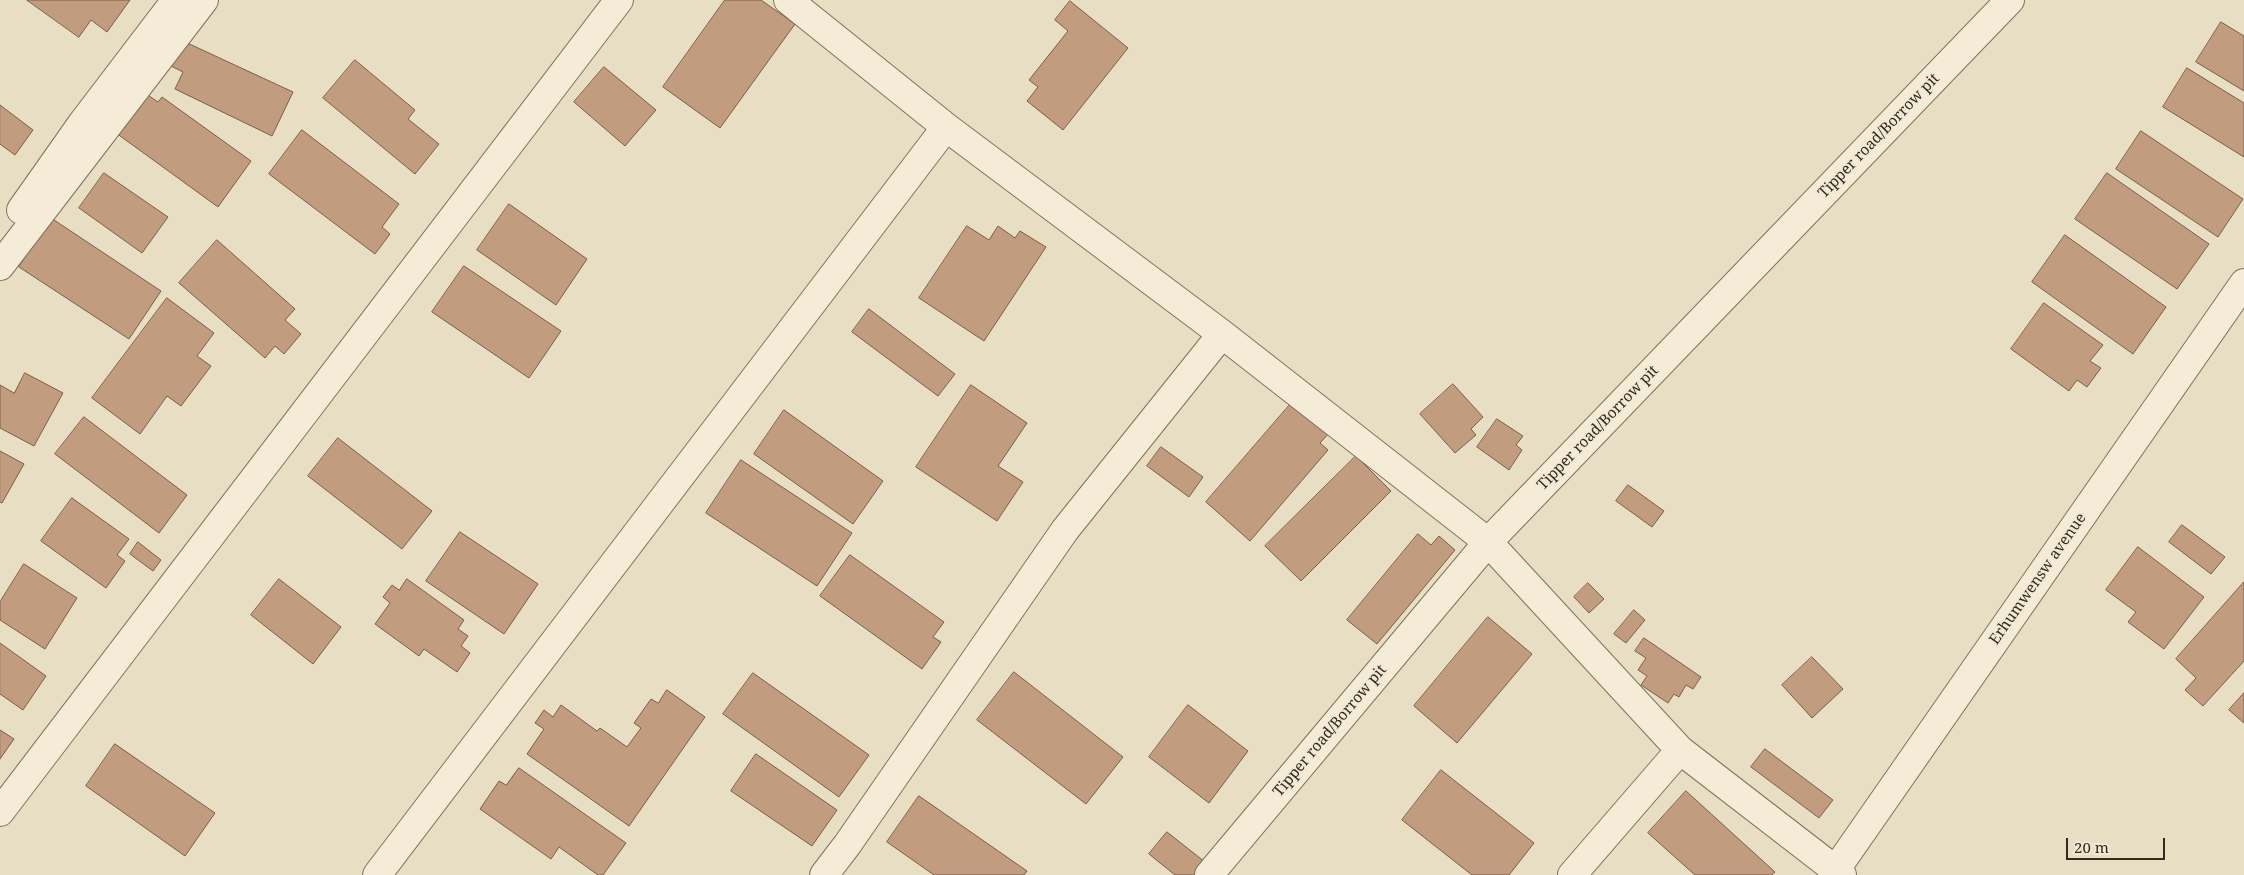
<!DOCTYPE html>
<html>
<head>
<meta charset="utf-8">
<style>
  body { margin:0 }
  #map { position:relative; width:2244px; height:875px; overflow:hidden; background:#e8dec4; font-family:"Noto Serif",serif }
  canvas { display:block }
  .scale { position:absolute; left:2066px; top:838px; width:99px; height:22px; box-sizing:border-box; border:2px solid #32291f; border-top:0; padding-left:6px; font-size:15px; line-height:18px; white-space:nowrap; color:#32291f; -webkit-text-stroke:4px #f0e9d3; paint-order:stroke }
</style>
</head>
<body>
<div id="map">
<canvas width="2244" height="875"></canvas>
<div class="scale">20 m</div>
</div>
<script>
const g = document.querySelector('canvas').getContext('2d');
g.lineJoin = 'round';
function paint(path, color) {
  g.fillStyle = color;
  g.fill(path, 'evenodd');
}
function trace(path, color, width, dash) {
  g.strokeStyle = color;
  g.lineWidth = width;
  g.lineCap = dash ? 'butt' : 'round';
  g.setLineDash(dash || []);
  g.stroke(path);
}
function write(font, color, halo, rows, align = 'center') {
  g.font = font + ' "Noto Serif",serif';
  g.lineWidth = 4;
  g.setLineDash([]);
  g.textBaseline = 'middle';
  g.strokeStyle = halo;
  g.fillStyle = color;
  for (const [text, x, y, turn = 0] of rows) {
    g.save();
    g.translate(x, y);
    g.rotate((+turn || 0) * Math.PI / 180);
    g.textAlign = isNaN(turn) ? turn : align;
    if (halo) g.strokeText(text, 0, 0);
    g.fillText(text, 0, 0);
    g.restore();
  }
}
const building = new Path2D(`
  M27 0H130L107 32 91 20 79 37Z
  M725 0H761L795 24 720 128 663 87Z
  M1070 1 1128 48 1063 130 1027 101 1038 87 1029 80 1068 31 1055 20Z
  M2221 22 2244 36V91L2196 62Z
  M183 41 293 92 272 136 175 89 183 72 171 66Z
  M355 60 415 110 408 119 439 144 415 174 323 98Z
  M604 67 656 110 625 146 574 102Z
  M2187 68 2244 103V157L2163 107Z
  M145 93 158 102 162 97 251 161 218 207 116 133Z
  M0 105 33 130 15 155 0 144Z
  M302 130 399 204 382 227 390 234 375 254 269 174Z
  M2141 131 2243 199 2218 237 2116 169Z
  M104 173 168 217 142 253 79 208Z
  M2107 173 2209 244 2177 289 2075 219Z
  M509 204 587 259 556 305 477 250Z
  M51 218 161 291 129 339 19 267Z
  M967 226 989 240 998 226 1015 238 1020 231 1046 247 984 341 919 298Z
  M2065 235 2166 307 2133 354 2032 282Z
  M217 240 295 309 285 320 301 334 284 354 275 346 265 358 179 283Z
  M464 266 561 331 529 378 432 312Z
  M167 298 214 333 197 356 211 366 181 406 167 396 140 434 92 398Z
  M2044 303 2103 345 2090 361 2101 368 2087 387 2077 380 2069 391 2011 349Z
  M869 309 955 374 938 396 852 332Z
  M25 373 63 393 34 446 0 428V385L14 393Z
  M1453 384 1483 417 1471 429 1476 435 1455 453 1420 414Z
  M971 385 1027 423 998 466 1023 482 997 521 916 467Z
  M1294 400 1331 431 1320 443 1328 450 1250 541 1206 502Z
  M784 410 883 481 853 524 754 454Z
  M84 417 187 495 159 533 55 454Z
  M1497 419 1523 436 1516 445 1522 450 1509 470 1477 447Z
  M338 438 432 511 402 549 308 476Z
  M1161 447 1203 477 1189 497 1147 466Z
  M0 451 24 464 2 503 0 502Z
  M1356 456 1391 491 1301 581 1265 546Z
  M741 460 852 533 817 586 706 513Z
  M1628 485 1664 511 1652 527 1616 501Z
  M72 498 129 539 117 555 125 561 106 588 41 541Z
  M2182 525 2225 557 2211 574 2169 542Z
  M460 532 538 584 504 634 426 581Z
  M1418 534 1431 545 1439 536 1455 550 1377 644 1347 620Z
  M138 542 161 560 153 571 130 554Z
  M2138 547 2204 597 2164 649 2128 622 2136 612 2106 590Z
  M850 555 944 622 933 637 941 642 922 669 820 596Z
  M24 564 77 598 45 649 0 620V602Z
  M279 579 341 627 313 664 251 615Z
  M407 579 464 620 458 629 468 636 461 646 470 653 457 672 424 649 419 656 375 624 390 603 383 597 392 585 399 590Z
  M2244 582V661L2203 706 2185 690 2196 678 2176 659Z
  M1588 583 1604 599 1589 613 1574 597Z
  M1634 610 1645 620 1626 643 1614 634Z
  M1488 617 1532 654 1457 743 1414 706Z
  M1644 638 1701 677 1693 689 1686 685 1679 697 1674 694 1668 703 1641 685 1647 676 1638 670 1646 658 1635 651Z
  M0 643 46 676 23 710 0 694Z
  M1812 657 1843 689 1812 718 1782 685Z
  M1014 672 1123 757 1086 804 977 720Z
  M753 673 869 755 839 797 723 714Z
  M667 690 705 717 629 826 527 754 544 729 535 723 544 710 553 717 561 705 597 731 600 728 627 747 641 728 634 723 651 699 658 703Z
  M2244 693V723L2229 710Z
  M1188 705 1248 751 1209 803 1149 757Z
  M0 730 14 739 0 759Z
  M115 744 215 813 185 856 86 786Z
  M1765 749 1833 800 1819 818 1751 767Z
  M756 754 837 810 812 846 731 791Z
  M519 768 626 843 603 875H598L559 847 551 859 480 809 499 781 506 785Z
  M1441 770 1534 843 1509 875H1472L1402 820Z
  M1686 791 1775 872 1772 875H1695L1648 833Z
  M919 796 1027 871 1024 875H934L887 842Z
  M1167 832 1205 862 1194 875H1175L1149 854Z`);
const street = new Path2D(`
  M788 0 946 127 1222 334 1488 542 1680 750 1842 875
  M21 210 83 122 176 0
  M0 266 204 0
  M0 812 619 0
  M377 875 946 127
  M824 875 847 845 1065 530 1222 334
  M1209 875 1488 542 2010 0
  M1572 875 1680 750
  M1832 875 2244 283`);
const streetNames = [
  ["Tipper road/Borrow pit",1879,136,-46],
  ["Tipper road/Borrow pit",1598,428,-46],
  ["Erhumwensw avenue",2038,579,-55],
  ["Tipper road/Borrow pit",1330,731,-50]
];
paint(building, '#c19c7f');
trace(building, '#7c5d46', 1);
trace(street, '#80715d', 30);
trace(street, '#f4ecd6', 28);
write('15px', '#32291f', '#f0e9d3', streetNames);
</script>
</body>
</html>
